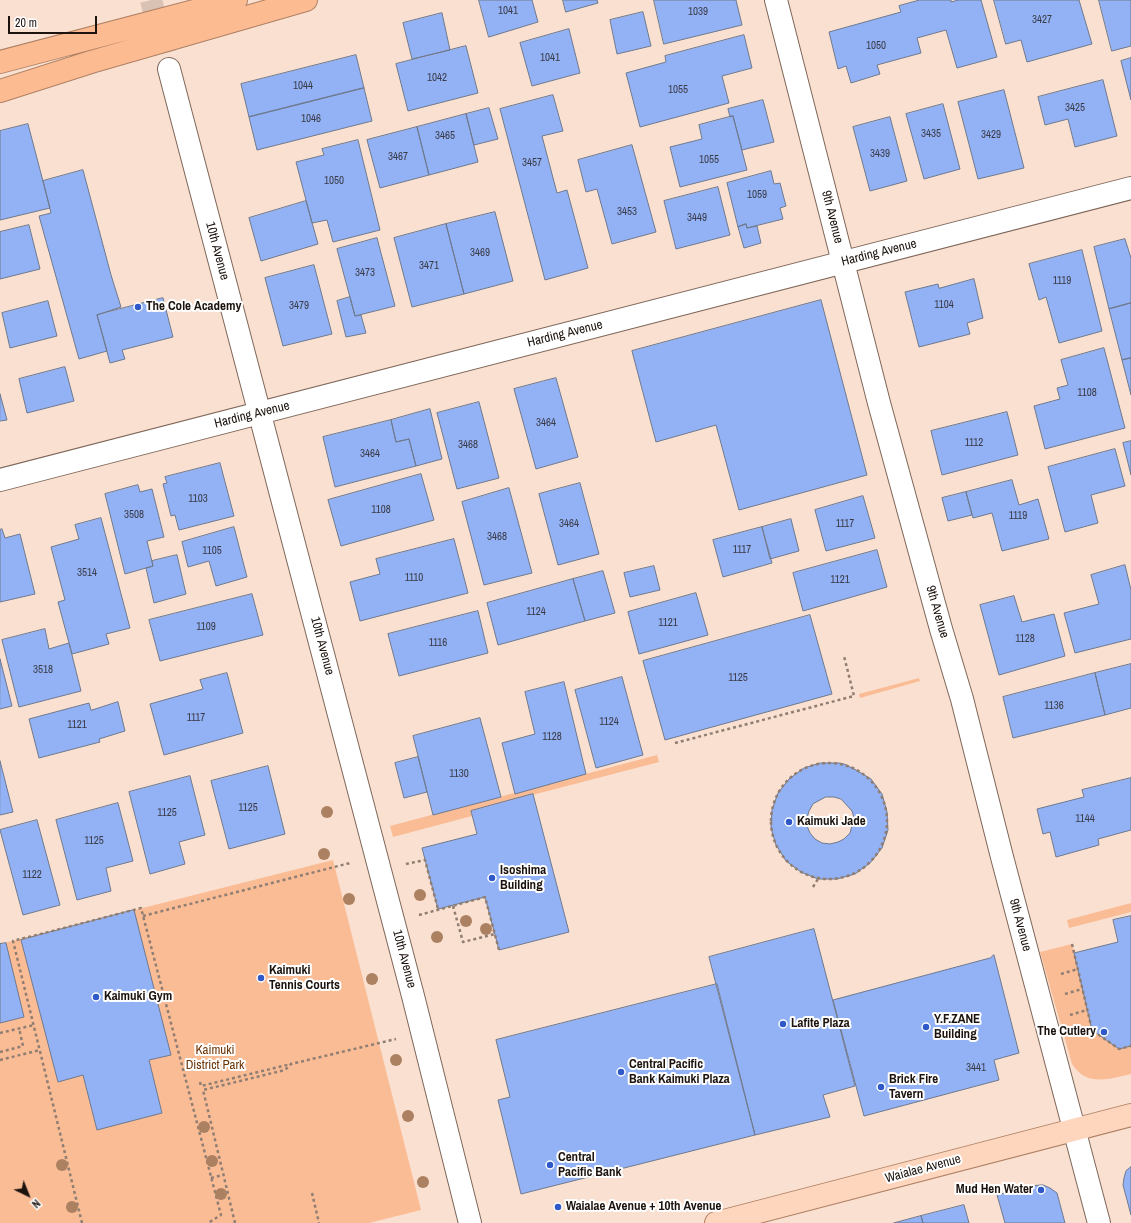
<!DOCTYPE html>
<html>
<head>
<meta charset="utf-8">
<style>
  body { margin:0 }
  #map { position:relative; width:1131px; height:1223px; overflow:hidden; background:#fae0d0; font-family:"Archivo Narrow",sans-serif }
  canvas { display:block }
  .north { position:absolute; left:8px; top:1175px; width:40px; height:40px; -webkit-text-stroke:3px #fff; paint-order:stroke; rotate:137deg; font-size:11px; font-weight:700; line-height:16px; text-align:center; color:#1c130e }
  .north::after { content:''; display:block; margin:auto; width:14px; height:18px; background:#1c130e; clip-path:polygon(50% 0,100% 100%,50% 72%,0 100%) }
  .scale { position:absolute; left:8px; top:16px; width:89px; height:18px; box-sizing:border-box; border:2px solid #1c130e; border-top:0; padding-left:5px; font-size:12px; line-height:14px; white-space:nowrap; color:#1c130e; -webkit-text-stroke:3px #fff; paint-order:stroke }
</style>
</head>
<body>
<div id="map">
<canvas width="1131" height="1223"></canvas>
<div class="north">N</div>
<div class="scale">20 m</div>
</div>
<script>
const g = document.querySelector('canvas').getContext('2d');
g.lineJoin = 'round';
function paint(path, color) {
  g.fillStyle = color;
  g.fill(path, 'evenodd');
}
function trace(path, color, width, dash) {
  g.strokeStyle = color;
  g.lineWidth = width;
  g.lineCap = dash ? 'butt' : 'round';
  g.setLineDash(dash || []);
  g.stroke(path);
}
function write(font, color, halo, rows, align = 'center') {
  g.font = font + ' "Archivo Narrow",sans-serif';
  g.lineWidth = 4;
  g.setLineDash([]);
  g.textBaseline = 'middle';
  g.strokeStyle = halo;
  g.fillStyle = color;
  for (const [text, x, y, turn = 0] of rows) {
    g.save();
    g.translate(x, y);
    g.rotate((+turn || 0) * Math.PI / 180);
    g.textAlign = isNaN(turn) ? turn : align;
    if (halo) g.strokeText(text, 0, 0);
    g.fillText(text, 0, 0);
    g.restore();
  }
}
const green = new Path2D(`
  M919 678 920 681 860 698 859 694Z
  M657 755 659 762 471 811 472 816 393 837 390 826Z
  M333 860 421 1210 369 1223H0V944Z
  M1131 903V912L1069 928 1067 920Z
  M1072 944 1092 1030 1119 1049 1131 1046V1074C1108 1079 1087 1087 1072 1064L1040 952Z`);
const building = new Path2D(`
  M479 0H532L538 22 489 37Z
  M563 0H597L598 3 566 12Z
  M654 0H736L742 25 664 44Z
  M920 0H951V2L958 0H981L997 57 957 68 946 30 917 38 921 53 877 65 880 74 851 83 846 66 838 69 829 32 901 12 899 6Z
  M994 0H1079L1092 44 1027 62 1021 40 1006 44Z
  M1099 0H1131V46L1112 51Z
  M643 12 651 46 617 54 610 20Z
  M442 13 450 50 412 59 403 23Z
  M569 29 580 73 532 86 520 43Z
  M744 35 752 68 722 76 729 103 640 127 626 73 666 62 665 56Z
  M466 46 478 93 408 111 396 64Z
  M356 55 364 88 249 117 241 84Z
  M1131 58V100L1121 61Z
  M1103 80 1117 136 1075 147 1068 119 1045 125 1038 97Z
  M364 88 372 121 257 150 249 117Z
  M1004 90 1024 168 978 179 958 102Z
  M553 95 563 131 542 136 557 193 567 190 588 268 545 280 500 109Z
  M763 100 774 142 742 150 733 116 730 117 728 109Z
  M943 104 960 169 924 179 906 114Z
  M489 108 498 139 474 145 466 114Z
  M466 114 478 162 429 175 417 127Z
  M733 116 747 170 680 187 670 147 702 139 699 125Z
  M890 117 907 181 870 191 853 127Z
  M28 124 50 208 0 220V131Z
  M417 127 429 175 380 188 367 140Z
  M358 140 380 230 333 242 327 220 312 223 296 162 324 155 322 149Z
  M632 145 656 232 612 244 597 189 586 192 578 160Z
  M83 170 111 275 121 307 97 315 107 351 79 359 39 216 51 213 43 181Z
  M771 171 774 184 780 183 786 206 780 208 783 219 747 228 746 224 738 227 727 183Z
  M718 187 730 235 676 249 664 201Z
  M306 201 318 244 261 261 249 218Z
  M495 212 513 281 464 294 446 224Z
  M446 224 464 294 412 307 394 238Z
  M746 224 747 228 757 226 761 243 744 248 738 227Z
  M29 225 40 269 0 279V232Z
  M377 238 395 306 355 316 337 249Z
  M1125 239 1131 258V303L1109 309 1094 247Z
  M1082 250 1102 331 1059 343 1046 297 1039 300 1029 264Z
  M314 265 332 334 283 346 265 278Z
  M974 279 983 318 967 323 970 334 919 347 905 292 938 284 939 288Z
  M350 297 355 316 361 315 366 333 346 337 337 301Z
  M163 298 173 337 122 350 125 359 110 363 97 315Z
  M821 300 867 475 739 510 716 425 656 442 632 351Z
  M48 301 57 336 10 348 2 313Z
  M1131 303V358L1122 360 1109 309Z
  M1104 348 1125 428 1045 449 1034 406 1060 399 1057 388 1068 385 1061 360Z
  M1131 358V395L1122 360Z
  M65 367 74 401 27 413 19 379Z
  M556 378 578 457 536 469 514 389Z
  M0 394 7 420 0 421Z
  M479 402 499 478 457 489 437 413Z
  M430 409 442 459 416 466 409 439 396 442 391 420Z
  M1007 412 1018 455 942 475 931 431Z
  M391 420 396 442 409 439 416 466 335 487 323 437Z
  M1131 441V475L1123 443Z
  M1115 449 1125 486 1091 495 1098 523 1065 532 1048 467Z
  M220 463 234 516 179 530 175 515 171 516 163 484 167 483 165 477Z
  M421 474 434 520 341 546 328 500Z
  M1012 480 1019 505 1038 499 1049 539 1002 551 992 513 973 518 966 492Z
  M580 483 599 554 558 565 539 494Z
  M138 485 140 492 152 489 164 537 147 541 153 566 125 574 105 494Z
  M509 488 532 573 484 585 462 502Z
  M966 492 972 515 948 521 942 498Z
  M863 496 875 538 826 551 815 510Z
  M101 518 130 628 106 634 109 644 72 654 58 602 65 600 51 547 79 539 75 525Z
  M791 519 799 551 770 559 762 527Z
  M234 527 247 577 216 586 209 561 188 567 182 542Z
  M762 527 772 563 723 577 713 540Z
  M2 529 5 538 20 534 35 594 0 602V530Z
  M454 539 468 593 360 621 350 582 380 574 376 559Z
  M877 550 887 587 803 611 793 573Z
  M177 555 186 594 154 603 146 568 153 566 152 561Z
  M1125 565 1131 590V639L1075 653 1064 613 1099 604 1091 575Z
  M654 566 660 590 630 597 624 573Z
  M603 571 615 613 585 621 573 579Z
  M573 579 585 621 498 645 487 603Z
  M696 593 708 635 639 654 628 612Z
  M252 594 263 635 160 661 149 620Z
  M1014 596 1022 622 1054 614 1065 656 999 675 980 605Z
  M478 611 488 653 399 676 388 634Z
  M810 615 832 694 665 740 643 661Z
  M45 629 49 649 69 643 81 691 19 707 2 640Z
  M0 659 12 706 0 709Z
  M1131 664V708L1105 715 1095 673Z
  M227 673 243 733 164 755 150 704 203 689 200 680Z
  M1095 673 1105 715 1013 738 1003 697Z
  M622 677 643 755 596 768 575 690Z
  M564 682 586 774 515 794 502 743 535 734 525 692Z
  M118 702 125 731 99 739 100 742 39 758 29 719 89 703 91 710Z
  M480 718 501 797 433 815 413 736Z
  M418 757 427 792 404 798 395 763Z
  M0 761 13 812 0 815Z
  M821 763H839L844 764 856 770 871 779 882 794 887 812 888 830 882 848 870 863 855 874 837 879H818L801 872 786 861 776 845 771 828 772 810 778 793 789 779 804 768ZM826 797H834L841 799 852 811 854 818 850 833 844 839 838 842 830 844 822 843 815 839 810 833 807 826V818L809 811 813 804Z
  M268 766 285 834 229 849 211 781Z
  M190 776 205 835 179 842 185 864 150 874 129 792Z
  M1131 778V830L1098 839 1099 845 1056 857 1050 832 1043 834 1037 809 1084 797 1082 790Z
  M533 794 569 932 499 950 485 897 438 909 422 848 477 834 471 811Z
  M118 803 133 861 106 868 111 891 77 900 56 820Z
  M37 820 60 905 23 915 0 830Z
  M134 910 171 1055 149 1060 162 1113 97 1130 83 1075 58 1082 21 940Z
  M1131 916V1046L1119 1049 1092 1030 1074 953 1118 942 1113 920Z
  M814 929 855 1086 823 1095 830 1117 755 1135 709 957Z
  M6 943 24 1017 0 1023V944Z
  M994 955 1019 1053 994 1060 999 1080 864 1116 833 1000 990 958Z
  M717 984 755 1135 521 1194 498 1100 510 1097 496 1040Z
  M1131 1167V1215L1123 1185 1124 1178 1126 1171Z
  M1043 1185 1050 1188 1057 1193 1065 1223H1005L997 1195 1030 1186Z
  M964 1205 969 1223H923L921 1216Z
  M921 1216 923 1223H894Z`);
const minorTunnel = new Path2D(`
  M151 0 169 69`);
const path = new Path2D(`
  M675 743 854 696 844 656
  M771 821a58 58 0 1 1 116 0a58 58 0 1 1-116 0Z
  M406 864 425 860 438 909
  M813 887 818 879
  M453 906 463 942 495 934
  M419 915 485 897 499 950
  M143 916 350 863
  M1072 944 1092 1030 1119 1049 1131 1046
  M1061 974 1078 969
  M1065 994 1082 989
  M1070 1015 1087 1010
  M0 1033 34 1025
  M0 1052 23 1046 19 1028
  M0 1060 40 1050
  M200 1082 201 1086 291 1064
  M211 1178 223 1175
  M312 1193 319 1223
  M82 1223 13 941 141 908 221 1215 208 1223
  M235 1223 203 1090 285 1070 291 1064 396 1039`);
const minor = new Path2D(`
  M776 0 879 403 941 629 962 699 1002 857 1099 1223
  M169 69 413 996 470 1223
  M0 480 1131 188`);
const major = new Path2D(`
  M716 1223 1131 1115`);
const highway = new Path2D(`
  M0 62 236 0
  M0 91 91 62 306 0`);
const trees = [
  [327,812],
  [324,854],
  [420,895],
  [349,899],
  [466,921],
  [486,929],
  [437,937],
  [372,979],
  [396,1060],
  [408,1116],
  [204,1127],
  [212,1161],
  [62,1165],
  [423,1182],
  [221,1194],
  [72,1207]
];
const markers = [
  [138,307,4,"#2f59c9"],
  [789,822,4,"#2f59c9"],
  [492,878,4,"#2f59c9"],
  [261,978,4,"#2f59c9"],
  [96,997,4,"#2f59c9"],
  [783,1024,4,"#2f59c9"],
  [926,1027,4,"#2f59c9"],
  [1104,1032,4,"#2f59c9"],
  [621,1072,4,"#2f59c9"],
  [881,1087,4,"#2f59c9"],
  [550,1165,4,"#2f59c9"],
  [1041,1190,4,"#2f59c9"],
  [558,1207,4,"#2f59c9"]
];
const numberNames = [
  ["1041",508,11],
  ["1039",698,12],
  ["3427",1042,20],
  ["1050",876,46],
  ["1041",550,58],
  ["1042",437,78],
  ["1044",303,86],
  ["1055",678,90],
  ["3425",1075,108],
  ["1046",311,119],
  ["3435",931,134],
  ["3429",991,135],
  ["3465",445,136],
  ["3439",880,154],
  ["3467",398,157],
  ["1055",709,160],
  ["3457",532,163],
  ["1050",334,181],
  ["1059",757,195],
  ["3453",627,212],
  ["3449",697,218],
  ["3469",480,253],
  ["3471",429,266],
  ["3473",365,273],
  ["1119",1062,281],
  ["1104",944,305],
  ["3479",299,306],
  ["1108",1087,393],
  ["3464",546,423],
  ["1112",974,443],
  ["3468",468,445],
  ["3464",370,454],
  ["1103",198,499],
  ["1108",381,510],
  ["3508",134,515],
  ["1119",1018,516],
  ["3464",569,524],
  ["1117",845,524],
  ["3468",497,537],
  ["1117",742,550],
  ["1105",212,551],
  ["3514",87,573],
  ["1110",414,578],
  ["1121",840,580],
  ["1124",536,612],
  ["1121",668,623],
  ["1109",206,627],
  ["1128",1025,639],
  ["1116",438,643],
  ["3518",43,670],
  ["1125",738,678],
  ["1136",1054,706],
  ["1117",196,718],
  ["1124",609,722],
  ["1121",77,725],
  ["1128",552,737],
  ["1130",459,774],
  ["1125",248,808],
  ["1125",167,813],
  ["1144",1085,819],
  ["1125",94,841],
  ["1122",32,875],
  ["3441",976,1068]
];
const streetNames = [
  ["9th Avenue",832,217,76],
  ["10th Avenue",217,251,75],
  ["Harding Avenue",879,253,-14],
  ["Harding Avenue",565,334,-14],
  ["Harding Avenue",252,415,-14],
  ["9th Avenue",937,612,74],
  ["10th Avenue",322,646,75],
  ["9th Avenue",1020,925,75],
  ["10th Avenue",404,959,75],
  ["Waialae Avenue",923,1169,-15]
];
const poiNames = [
  ["The Cole Academy",146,307],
  ["Kaimuki Jade",797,822],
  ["Isoshima",500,871],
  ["Building",500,886],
  ["Kaimuki",269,971],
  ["Tennis Courts",269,986],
  ["Kaimuki Gym",104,997],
  ["Y.F.ZANE",934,1020],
  ["Building",934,1035],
  ["Lafite Plaza",791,1024],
  ["The Cutlery",1096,1032,"right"],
  ["Central Pacific",629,1065],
  ["Bank Kaimuki Plaza",629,1080],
  ["Brick Fire",889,1080],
  ["Tavern",889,1095],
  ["Central",558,1158],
  ["Pacific Bank",558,1173],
  ["Mud Hen Water",1033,1190,"right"],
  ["Waialae Avenue + 10th Avenue",566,1207]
];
const parkNames = [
  ["Kaimuki",215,1051],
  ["District Park",215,1066]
];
paint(green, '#fabc95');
paint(building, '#93b2f5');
trace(building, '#6e798e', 1);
trace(minorTunnel, '#d9c1b3', 22, [22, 11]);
trace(minor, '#7e675a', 24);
trace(major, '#ae8064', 24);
trace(highway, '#ae8064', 24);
trace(path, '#907e73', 2.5, [3, 3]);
trace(minor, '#fff', 22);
trace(major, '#fed6be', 22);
trace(highway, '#fdbb92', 22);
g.fillStyle = '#ab8161';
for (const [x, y] of trees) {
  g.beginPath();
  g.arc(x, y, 6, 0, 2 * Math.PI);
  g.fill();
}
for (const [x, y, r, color] of markers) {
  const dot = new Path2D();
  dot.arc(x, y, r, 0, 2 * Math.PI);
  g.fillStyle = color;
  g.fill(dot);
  trace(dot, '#fff', 1.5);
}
write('11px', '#3a3b48', null, numberNames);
write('13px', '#1c130e', '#fff', streetNames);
write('bold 13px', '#1c130e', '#fff', poiNames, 'left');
write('13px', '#6a3306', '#fff', parkNames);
</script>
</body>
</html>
